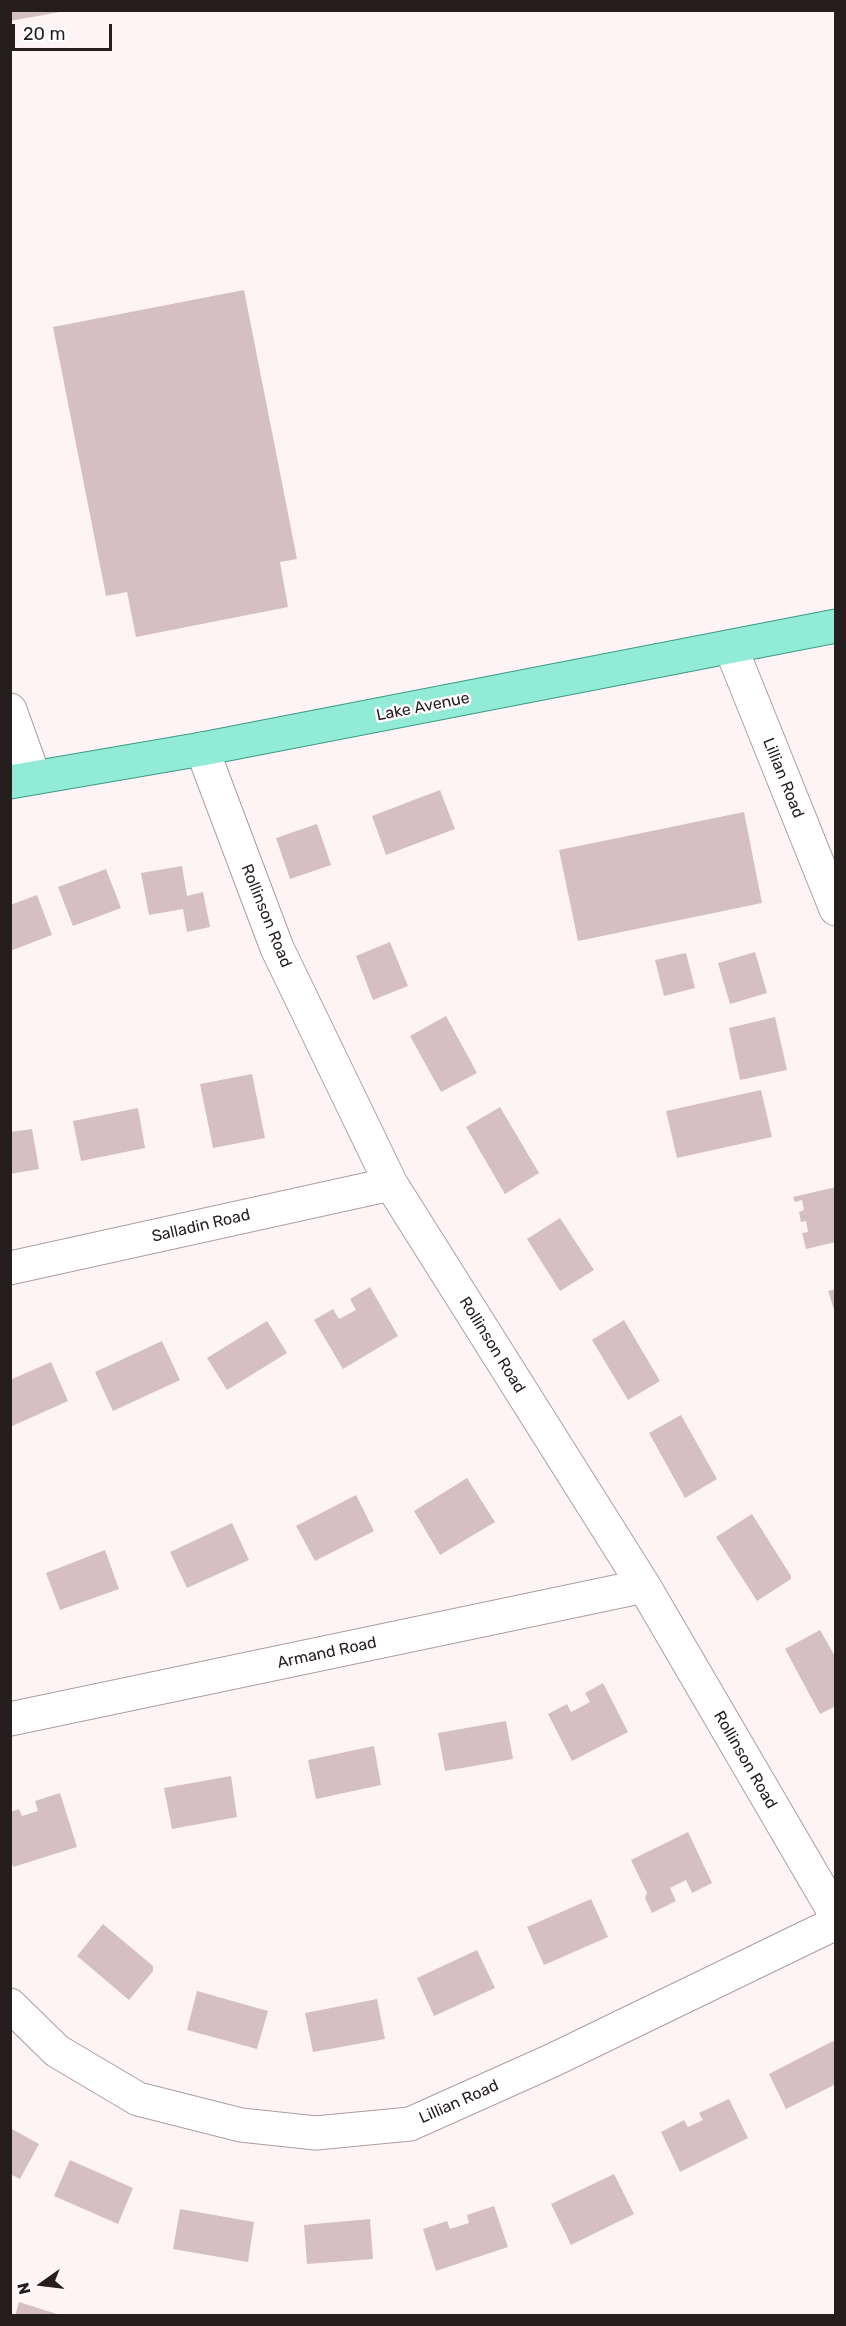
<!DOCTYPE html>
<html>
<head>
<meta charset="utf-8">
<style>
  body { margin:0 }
  #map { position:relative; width:846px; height:2326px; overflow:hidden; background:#fef4f6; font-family:Rubik,sans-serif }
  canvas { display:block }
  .frame { position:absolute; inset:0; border:12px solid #261d1f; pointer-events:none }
  .north { position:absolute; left:12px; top:2254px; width:60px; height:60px; -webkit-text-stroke:4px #fff; paint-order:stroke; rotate:256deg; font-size:16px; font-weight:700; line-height:24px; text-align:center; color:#261d1f }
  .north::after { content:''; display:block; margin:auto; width:21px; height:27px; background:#261d1f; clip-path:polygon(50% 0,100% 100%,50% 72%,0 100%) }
  .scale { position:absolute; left:12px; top:24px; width:100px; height:27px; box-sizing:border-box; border:3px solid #261d1f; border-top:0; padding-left:8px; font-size:18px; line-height:21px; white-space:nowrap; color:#261d1f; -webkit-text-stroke:4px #fff; paint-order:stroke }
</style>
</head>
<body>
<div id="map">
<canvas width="846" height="2326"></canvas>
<div class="frame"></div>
<div class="north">N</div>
<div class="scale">20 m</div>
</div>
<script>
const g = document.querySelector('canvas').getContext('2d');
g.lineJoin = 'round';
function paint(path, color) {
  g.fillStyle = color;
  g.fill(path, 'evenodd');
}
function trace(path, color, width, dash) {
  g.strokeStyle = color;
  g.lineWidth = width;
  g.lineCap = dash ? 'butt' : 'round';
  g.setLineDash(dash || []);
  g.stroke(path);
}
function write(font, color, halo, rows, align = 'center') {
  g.font = font + ' Rubik,sans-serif';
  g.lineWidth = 5;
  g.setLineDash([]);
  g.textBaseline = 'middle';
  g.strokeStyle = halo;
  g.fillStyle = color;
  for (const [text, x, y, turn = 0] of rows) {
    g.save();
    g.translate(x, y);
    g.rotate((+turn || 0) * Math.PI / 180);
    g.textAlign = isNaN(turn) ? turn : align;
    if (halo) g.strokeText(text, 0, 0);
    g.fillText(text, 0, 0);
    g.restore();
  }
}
const building = new Path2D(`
  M10 10H60V12L10 21Z
  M244 290 297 559 280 562 288 607 136 637 127 592 106 596 53 327Z
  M440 790 455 829 386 855 372 816Z
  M744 812 762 903 578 941 559 850Z
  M317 824 331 865 290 879 276 838Z
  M182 866 187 896 203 892 210 927 187 932 183 909 149 915 141 873Z
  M106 869 121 908 73 926 58 887Z
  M37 895 52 935 10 951V905Z
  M390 942 408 986 373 1000 356 956Z
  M755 952 767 993 730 1004 718 963Z
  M686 953 695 988 664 996 655 960Z
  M446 1016 477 1073 441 1092 410 1036Z
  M775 1017 787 1070 740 1080 729 1028Z
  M252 1074 265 1138 213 1148 200 1084Z
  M761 1090 772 1137 677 1158 666 1111Z
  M500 1107 539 1173 505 1194 466 1127Z
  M138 1108 145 1148 81 1161 73 1121Z
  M32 1129 39 1169 10 1174V1132Z
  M836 1187V1242L806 1249 802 1233 808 1232 806 1221 801 1222 799 1212 804 1210 802 1200 795 1202 793 1197Z
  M560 1218 594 1270 560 1291 527 1239Z
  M370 1287 398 1336 343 1369 314 1320 333 1309 339 1319 356 1310 350 1299Z
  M836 1289V1313H835L828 1291Z
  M624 1320 660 1381 628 1400 592 1340Z
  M267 1321 287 1353 227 1390 207 1358Z
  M162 1341 180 1380 113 1411 95 1372Z
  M51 1362 68 1401 10 1427V1380Z
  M681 1415 717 1479 685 1498 649 1433Z
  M467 1478 495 1522 440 1555 414 1511Z
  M356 1495 374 1531 315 1561 296 1526Z
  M752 1514 791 1576V1579L757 1601 716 1537Z
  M232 1523 249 1560 187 1588 170 1552Z
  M105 1550 119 1589 60 1610 46 1573Z
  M820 1630 836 1658V1706L820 1714 785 1649Z
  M603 1683 628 1732 572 1761 548 1714 567 1704 571 1712 590 1702 585 1693Z
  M506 1721 513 1759 445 1771 438 1733Z
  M374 1746 381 1785 316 1799 308 1760Z
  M231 1776 237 1817 172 1829 164 1788Z
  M60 1793 77 1847 13 1867 10 1858V1812L19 1809 22 1816 38 1811 35 1801Z
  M688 1832 712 1883 692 1893 686 1880 670 1888 676 1901 652 1913 645 1898 647 1893 631 1860Z
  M591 1899 608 1937 544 1965 527 1927Z
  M103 1924 153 1966V1971L129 2000 77 1956Z
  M477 1950 495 1988 434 2016 417 1978Z
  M197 1991 268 2011 257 2049 187 2030Z
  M377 1999 385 2039 313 2052 305 2013Z
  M833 2041 836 2046V2084L786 2109 769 2074Z
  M729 2099 748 2138 680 2172 661 2132 684 2120 688 2127 703 2120 699 2113Z
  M10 2128 39 2144 20 2179 10 2174Z
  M70 2160 133 2188 118 2224 54 2196Z
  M614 2174 634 2214 571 2245 551 2204Z
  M494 2206 508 2247 436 2271 423 2229 447 2221 450 2229 469 2223 467 2215Z
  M180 2209 254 2222 248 2262 173 2249Z
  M370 2219 373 2259 307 2264 304 2225Z
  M19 2302 60 2315V2316H15Z`);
const minor = new Path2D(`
  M731 648 836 909
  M10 710 34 777
  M202 749 277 948 391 1184 644 1586 836 1915
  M10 1268 391 1184
  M10 1719 644 1586
  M10 2005 57 2051 138 2099 241 2125 316 2133 410 2124 553 2060 836 1923`);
const major = new Path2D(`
  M10 782 202 749 836 626`);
const streetNames = [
  ["Lake Avenue",423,707,-11],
  ["Lillian Road",783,778,68],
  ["Rollinson Road",266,916,68],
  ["Salladin Road",201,1226,-13],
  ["Rollinson Road",492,1345,58],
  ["Armand Road",327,1653,-12],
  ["Rollinson Road",745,1760,60],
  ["Lillian Road",459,2102,-24]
];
paint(building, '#d5bfc2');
trace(minor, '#b19b9f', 35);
trace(major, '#3b9a86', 35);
trace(minor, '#fff', 33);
trace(major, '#91ebd7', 33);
write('16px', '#261d1f', '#fff', streetNames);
</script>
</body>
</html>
